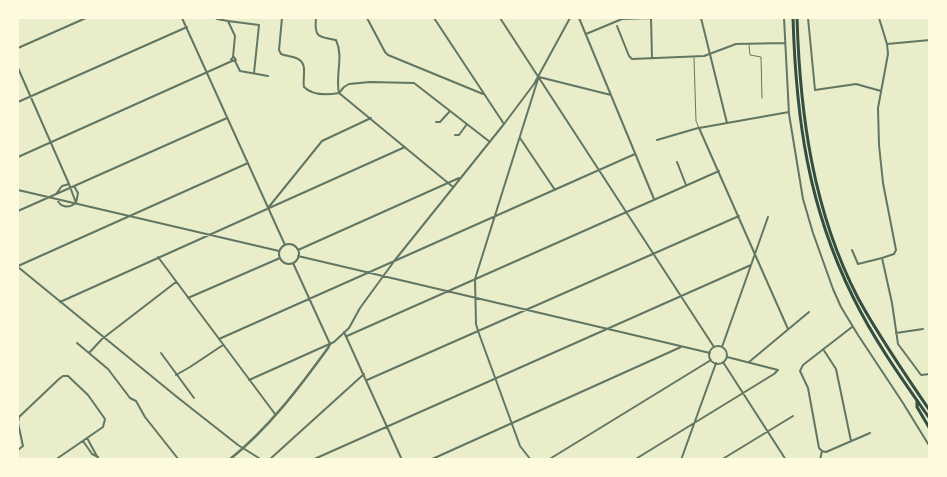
<!DOCTYPE html>
<html>
<head>
<meta charset="utf-8">
<style>
  body { margin:0 }
  #map { position:relative; width:947px; height:477px; overflow:hidden; background:#e9edc9; font-family:Barlow,sans-serif }
  canvas { display:block }
  .frame { position:absolute; inset:0; border:19px solid #fefae0; pointer-events:none }
</style>
</head>
<body>
<div id="map">
<canvas width="947" height="477"></canvas>
<div class="frame"></div>
</div>
<script>
const g = document.querySelector('canvas').getContext('2d');
g.lineJoin = 'round';
function trace(path, color, width, dash) {
  g.strokeStyle = color;
  g.lineWidth = width;
  g.lineCap = dash ? 'butt' : 'round';
  g.setLineDash(dash || []);
  g.stroke(path);
}
const service = new Path2D(`
  M749 45 750 55 761 57 762 98
  M694 58 696 121 699 128`);
const minor = new Path2D(`
  M182 18 285 245
  M216 18 217 19 228 21 235 36 233 57
  M282 18 279 50 281 54C286 56 291 56 296 58 309 63 302 77 304 87 313 96 328 95 339 93
  M316 18C314 37 318 37 336 40 344 57 335 75 339 93
  M367 18 385 52 388 55 483 94
  M434 18 504 124
  M500 18 714 347
  M579 18 654 199
  M651 18 652 58
  M701 18 727 123
  M784 18 789 114 803 199 813 233 833 289 841 307 858 335 903 403 930 447
  M808 18 815 90 856 84 881 91
  M879 18 887 44 888 54 878 108 879 145 883 183 896 250 894 254 882 258 892 303 898 344 921 375 930 374
  M228 21 259 25 254 73
  M617 26 629 56 632 59 704 56 736 44 785 43
  M586 34 622 19 651 18
  M887 44 930 40
  M18 48 86 18
  M234 57 236 60 233 61 231 59Z
  M235 61 240 71 268 76
  M18 68 69 184 76 203
  M539 77 611 95
  M339 93 344 87 349 84 370 82 414 83 490 142
  M339 93 453 187
  M18 102 187 27
  M436 122H440L450 111
  M455 135H459L467 124
  M520 138 555 190
  M657 140 698 128
  M18 157 232 61
  M677 162 686 185
  M18 190 279 251
  M56 194 62 186 69 184
  M57 199C60 207 68 209 76 203L78 193 74 186
  M268 208 322 141 371 118
  M18 211 227 118
  M279 254a10 10 0 1 1 20 0a10 10 0 1 1-20 0Z
  M298 250 459 178
  M852 250 858 264 882 258
  M298 256 710 353
  M158 257 275 414
  M293 263 330 344
  M18 266 248 163
  M18 267 177 397 238 445 262 460
  M188 298 280 258
  M60 302 405 147
  M852 327 803 365 800 371 808 388 819 448 822 451 826 452 870 433
  M788 329 699 128 789 112
  M344 332 402 460
  M896 333 923 329
  M347 336 719 171
  M219 339C358 277 496 216 635 154
  M77 343 108 369 130 398 136 401 145 417 179 460
  M709 355a9 9 0 1 1 18 0a9 9 0 1 1-18 0Z
  M722 347 768 217
  M823 349 836 369 851 441
  M89 353 102 339 176 282
  M161 353 194 398
  M723 362 786 460
  M749 362 809 312
  M176 375 190 367 223 345
  M249 380 334 342 349 328 360 308 395 260 504 124 534 84 570 18
  M367 380 739 216
  M87 438 99 460
  M83 441 92 454 98 457
  M18 450 23 446 18 423 19 417 59 379 63 376H68L88 395 105 419 103 427 55 460
  M269 460 364 374
  M312 460 751 265
  M430 460 681 347
  M531 460 520 446 478 331 476 324 475 279 538 79
  M548 460 711 360
  M634 460 774 374 778 370 727 357
  M681 460 716 363
  M721 460 793 416
  M820 460 822 451`);
const tertiary = new Path2D(`
  M229 460C268 429 299 388 328 348L330 344`);
const primary = new Path2D(`
  M793 18C796 118 808 206 853 297 874 340 902 379 930 419
  M797 18C800 115 813 211 858 298 879 337 905 374 930 411
  M917 401V407L930 429`);
trace(service, '#617663', 1);
trace(minor, '#617663', 2);
trace(tertiary, '#617663', 2.5);
trace(primary, '#344e41', 3);
</script>
</body>
</html>
